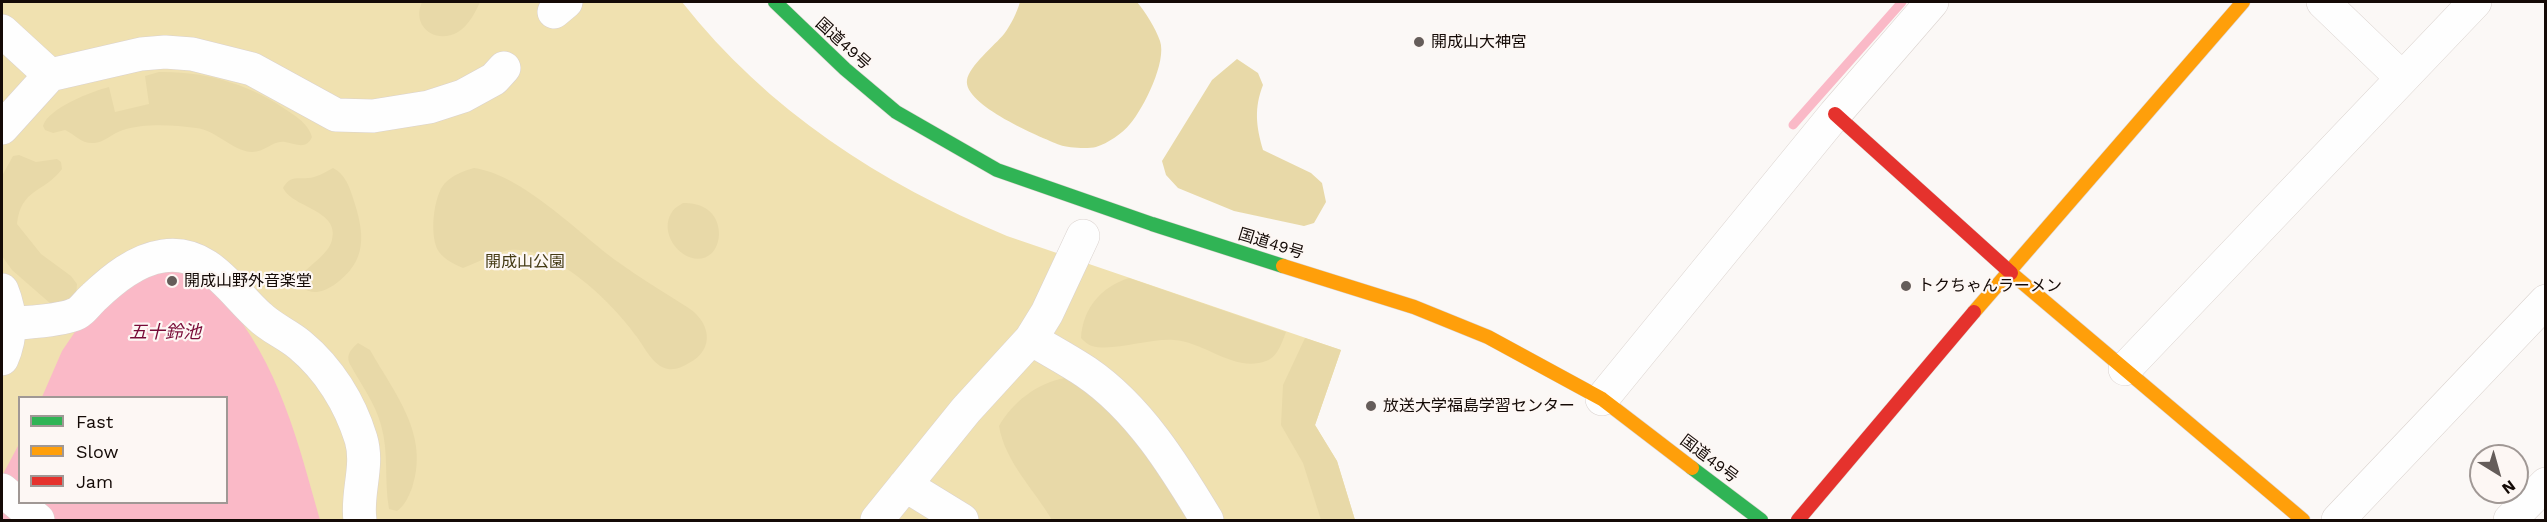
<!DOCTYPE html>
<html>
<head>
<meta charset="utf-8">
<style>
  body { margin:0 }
  #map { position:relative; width:2547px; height:522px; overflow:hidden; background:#fbf8f6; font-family:"Work Sans",sans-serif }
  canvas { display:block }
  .frame { position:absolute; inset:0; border:3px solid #140a06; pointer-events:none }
  .legend { position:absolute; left:18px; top:396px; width:210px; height:108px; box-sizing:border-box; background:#fdf7f4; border:2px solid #a09895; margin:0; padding:8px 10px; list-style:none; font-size:18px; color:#140a06 }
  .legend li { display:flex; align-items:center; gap:12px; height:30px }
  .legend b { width:30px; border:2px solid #a09895 }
  .north { position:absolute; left:2469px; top:444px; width:60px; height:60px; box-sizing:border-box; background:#fdf7f4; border:2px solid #a09895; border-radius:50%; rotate:143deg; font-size:16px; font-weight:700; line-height:24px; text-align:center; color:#140a06 }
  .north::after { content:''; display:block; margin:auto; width:21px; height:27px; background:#655d5a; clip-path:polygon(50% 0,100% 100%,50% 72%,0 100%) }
</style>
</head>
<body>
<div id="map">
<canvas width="2547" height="522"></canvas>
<div class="frame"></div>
<ul class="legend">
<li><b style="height:8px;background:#30b455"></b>Fast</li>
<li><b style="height:8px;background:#ff9f0a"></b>Slow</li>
<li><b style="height:8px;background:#e5322d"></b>Jam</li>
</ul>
<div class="north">N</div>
</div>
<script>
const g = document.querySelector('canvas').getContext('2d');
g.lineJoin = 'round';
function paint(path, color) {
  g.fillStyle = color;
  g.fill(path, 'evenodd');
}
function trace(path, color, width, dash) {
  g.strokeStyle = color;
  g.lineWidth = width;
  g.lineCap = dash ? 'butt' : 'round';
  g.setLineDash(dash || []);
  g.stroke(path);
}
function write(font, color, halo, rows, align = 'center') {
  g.font = font + ' "Work Sans","Noto Sans JP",sans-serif';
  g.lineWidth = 4.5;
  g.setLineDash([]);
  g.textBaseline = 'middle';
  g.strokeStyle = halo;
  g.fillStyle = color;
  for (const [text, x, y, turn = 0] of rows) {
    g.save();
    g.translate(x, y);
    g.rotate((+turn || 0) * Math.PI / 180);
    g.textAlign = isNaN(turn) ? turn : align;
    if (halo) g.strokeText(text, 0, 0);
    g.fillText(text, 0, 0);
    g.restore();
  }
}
const green = new Path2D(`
  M2 2H682C768 111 880 183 1007 236L1341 350 1315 425 1337 461 1355 520H2ZM20 398H226V502H20Z`);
const forest = new Path2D(`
  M422 2H480C475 13 469 25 458 32 435 45 411 26 422 2Z
  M1020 2H1137C1146 13 1155 27 1160 41 1167 61 1144 108 1130 124 1122 134 1108 143 1096 147 1088 149 1068 148 1060 145 1040 137 963 105 967 80 969 66 995 45 1004 34 1011 25 1017 12 1020 2Z
  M1237 59 1258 73 1263 85C1254 108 1256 126 1263 150L1311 173 1322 183 1326 202 1314 223 1304 226 1234 211 1178 188 1166 175 1162 161 1212 80Z
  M159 72C206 71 253 85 291 113 300 119 309 126 312 137 306 150 297 144 285 142 273 140 264 153 251 152 231 150 216 130 196 128 174 125 145 123 123 130 113 133 103 143 94 143 81 144 76 135 65 130L53 133 45 130 43 126C48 108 93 91 109 87L115 112 149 104 145 76Z
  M19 155 36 162 57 159 61 162 62 169C44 193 21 188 17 224L41 254 71 276 77 284 76 298 51 304 12 270 2 256V176L13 156Z
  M333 168C345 174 349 186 353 198 365 234 368 261 334 285 321 293 313 295 300 287L298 280C306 266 328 256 332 240 340 210 293 208 283 188 291 173 300 181 314 177 321 175 327 171 333 168Z
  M474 168C523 175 578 233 618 262 640 278 664 292 687 307 710 321 716 349 689 363 682 367 676 370 668 369 653 366 645 348 637 337 613 303 554 245 510 250 494 252 478 263 463 268 454 264 445 260 439 252 429 238 433 196 445 183 453 175 463 171 474 168Z
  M683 203C690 203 699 204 705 208 720 216 724 240 712 253 691 273 655 237 672 212 674 208 680 205 683 203Z
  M1129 278 1286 332C1282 342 1278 357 1266 361 1235 373 1205 342 1174 340 1150 338 1113 352 1092 346 1088 345 1084 341 1081 338 1083 308 1101 287 1129 278Z
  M1305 338 1341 350 1315 425 1337 461 1355 520H1321L1303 463 1281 425 1283 385Z
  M358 343 370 350C395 394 430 435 412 488 408 498 405 505 397 511L389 509C384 481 389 452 381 425 375 403 362 386 351 366 345 356 350 350 358 343Z
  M1065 378C1115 396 1162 477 1191 520H1052C1034 489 1005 462 999 426 1013 402 1037 383 1065 378Z`);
const water = new Path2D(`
  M190 270C201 279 215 289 224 300 279 363 298 442 320 520H2V476L19 444 20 502H226V398L42 397 62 351 81 323 144 271Z`);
const stream = new Path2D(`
  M1793 125 1902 2`);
const street = new Path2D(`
  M2323 2 2401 77
  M554 12 566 2
  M2 31 50 75
  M2 128 50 75 141 54 165 52 192 54 252 69 336 115 373 116 429 107 463 96 494 79 504 68
  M2 290C11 312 12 336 2 359
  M10 324C27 322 58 321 73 315 81 313 88 302 94 297 113 279 136 260 163 256 208 249 231 291 259 316 271 328 287 334 300 345 329 369 350 403 361 439 369 466 356 494 360 520
  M1031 339C1049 350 1068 360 1086 372 1139 408 1175 467 1207 520
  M2125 369 2475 2
  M1602 399 1835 114 1932 2
  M905 485 962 520
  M2 490 38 520
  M877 520 966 410 1031 339 1047 313 1083 236
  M2338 520 2546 301
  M2510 520 2546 484`);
const fast = new Path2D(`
  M775 2 845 69 896 112 997 170 1152 224 1283 266
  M1692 468 1761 520`);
const slow = new Path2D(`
  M1283 266 1414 307 1488 337 1602 399 1692 468
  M2011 273 2303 520
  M1974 312 2243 2`);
const jam = new Path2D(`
  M1835 114 2011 273
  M1798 520 1974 312`);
const markers = [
  [1419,42,6,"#655d5a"],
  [172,281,6,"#655d5a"],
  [1906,286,6,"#655d5a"],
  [1371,406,6,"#655d5a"]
];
const poiNames = [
  ["開成山大神宮",1431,42],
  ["開成山野外音楽堂",184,281],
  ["トクちゃんラーメン",1918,286],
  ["放送大学福島学習センター",1383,406]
];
const streetNames = [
  ["国道49号",843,44,42],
  ["国道49号",1271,244,17],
  ["国道49号",1709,459,37]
];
const parkNames = [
  ["開成山公園",525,262]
];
const waterNames = [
  ["五十鈴池",165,333]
];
paint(green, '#f0e1b0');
paint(forest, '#e8d9a8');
paint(water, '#fab9c7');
trace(stream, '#fab9c7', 9);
trace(street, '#dad2ce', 34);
trace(fast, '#dad2ce', 15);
trace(slow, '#dad2ce', 15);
trace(jam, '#dad2ce', 15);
trace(street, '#fefefe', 33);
trace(fast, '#30b455', 14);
trace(slow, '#ff9f0a', 14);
trace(jam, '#e5322d', 14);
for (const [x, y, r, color] of markers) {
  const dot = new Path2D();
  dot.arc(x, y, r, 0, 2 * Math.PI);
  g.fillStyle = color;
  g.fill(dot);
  trace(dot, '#fdf7f4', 2);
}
write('16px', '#140a06', '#fdf7f4', poiNames, 'left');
write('16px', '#140a06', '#fdf7f4', streetNames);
write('16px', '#453b15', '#fdf7f4', parkNames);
write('italic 18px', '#780b38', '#fdf7f4', waterNames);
</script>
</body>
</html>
